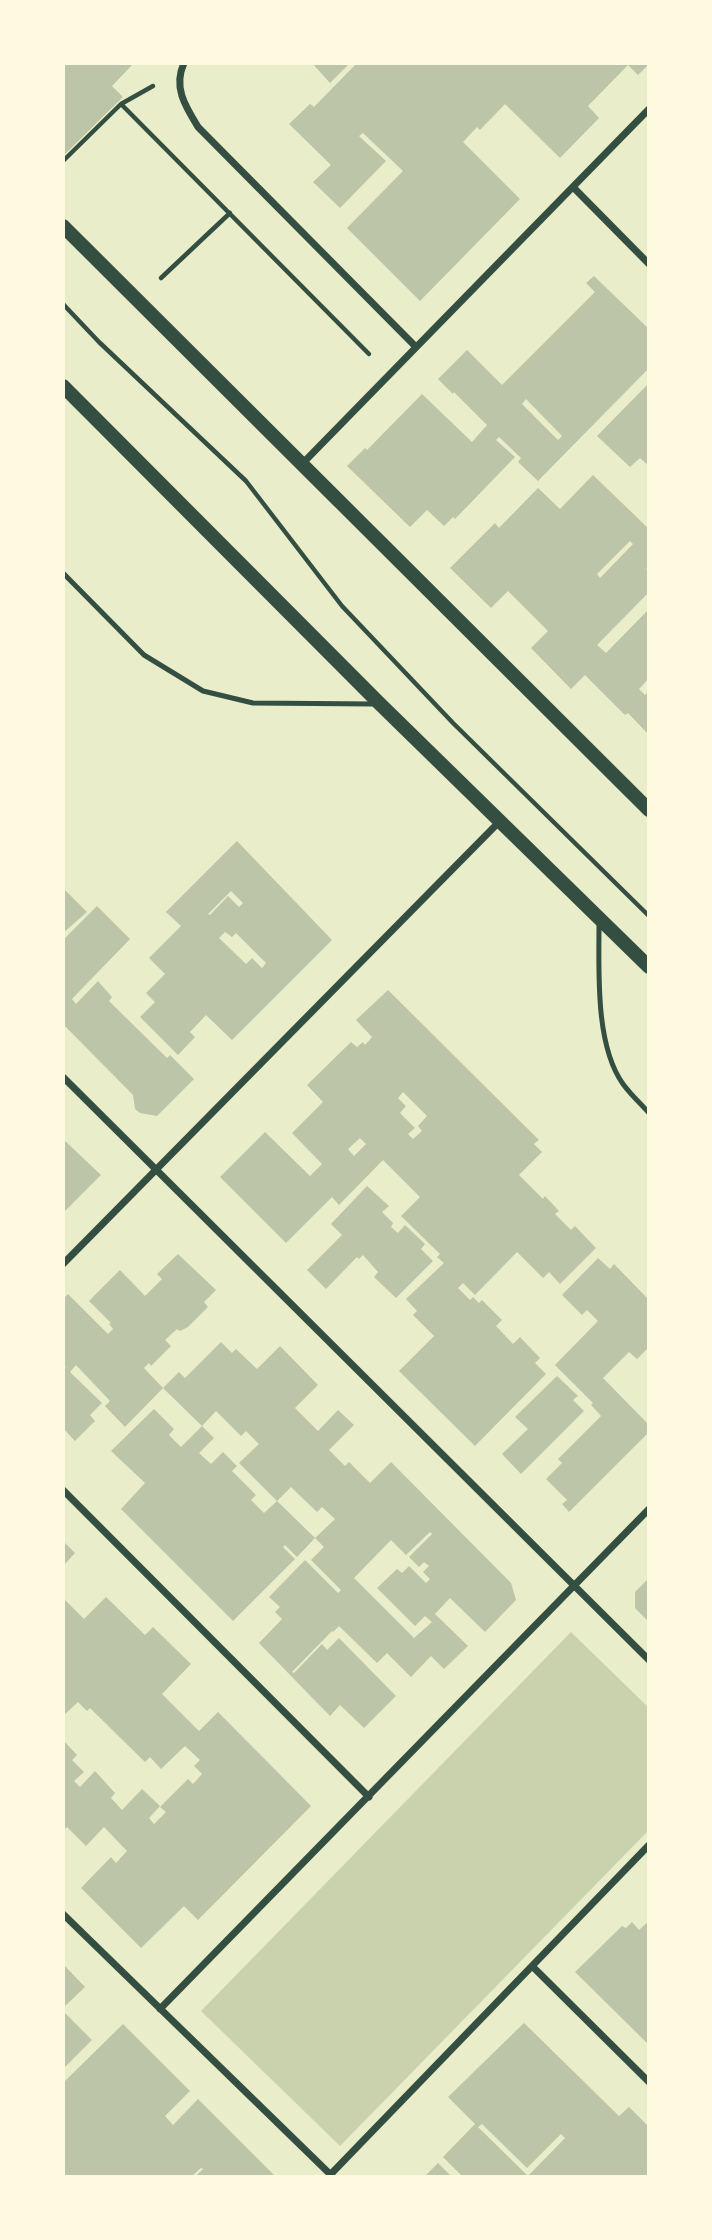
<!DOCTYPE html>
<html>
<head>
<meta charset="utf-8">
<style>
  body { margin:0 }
  #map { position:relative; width:712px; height:2240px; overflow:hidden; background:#e9edc9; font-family:"Alegreya Sans",sans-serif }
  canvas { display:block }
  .frame { position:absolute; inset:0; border:65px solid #fefae0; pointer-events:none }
</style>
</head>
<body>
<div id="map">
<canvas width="712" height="2240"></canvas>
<div class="frame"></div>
</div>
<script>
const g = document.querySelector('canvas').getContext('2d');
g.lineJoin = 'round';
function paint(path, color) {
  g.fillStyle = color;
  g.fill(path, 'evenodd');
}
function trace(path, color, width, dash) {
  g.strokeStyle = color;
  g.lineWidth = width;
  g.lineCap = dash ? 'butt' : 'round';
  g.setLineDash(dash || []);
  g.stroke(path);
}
const green = new Path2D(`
  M571 1632 649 1708V1830L340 2146 201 2011Z`);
const building = new Path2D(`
  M63 63H134L112 86 123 97 63 156Z
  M312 63H350L330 83Z
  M357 63H649V64L638 75 628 65 588 106 599 118 560 158 505 104 480 130 477 127 463 142 520 199 420 301 347 228 403 171 363 133 359 136 386 161 340 208 313 182 331 165 289 124 310 104 314 107Z
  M594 276 649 329V368L538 481 518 462 521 458 499 437 496 440 515 457 455 519 453 517 444 526 427 510 410 527 347 466 365 448 367 450 422 394 472 442 487 425 454 392 453 394 438 379 467 350 502 385 595 292 586 283ZM526 399 562 436 558 440 522 404Z
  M649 383V466L640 458 630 467 597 436Z
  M593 475 649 529V567L646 569 649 572V592L597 645 606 653 649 609V678L639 689 645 695 649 691V735L628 713 625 715 585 675 571 689 531 648 548 631 508 591 491 608 450 568 495 523 499 528 538 488 560 509ZM630 541 633 544 600 578 597 574Z
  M237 841 332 940 232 1040 206 1015 190 1032 195 1037 178 1055 140 1017 155 1002 146 993 165 974 149 958 181 926 166 912ZM231 891 243 903 239 907 228 896 210 915 208 914ZM225 932 232 937 236 933 266 963 262 968 252 958 246 964 219 938Z
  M63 888 87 912 63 933Z
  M97 906 130 939 72 999 76 1004 98 981 112 997 109 1001 167 1058 170 1055 194 1079 157 1116 140 1113 135 1109 133 1095 63 1024V940Z
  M388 990 539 1140 534 1144 542 1152 519 1175 543 1199 545 1196 559 1211 555 1214 571 1230 575 1226 596 1248 560 1284 549 1272 543 1278 517 1252 475 1295 463 1283 458 1288 470 1300 473 1297 479 1303 482 1300 502 1320 496 1326 513 1344 520 1337 540 1358 535 1363 546 1374 475 1446 399 1371 434 1336 413 1315 417 1311 406 1299 444 1263 437 1257 440 1254 401 1216 420 1197 383 1160 339 1205 332 1197 286 1243 220 1177 265 1132 310 1176 322 1164 292 1133 323 1102 307 1085 351 1042 357 1047 363 1042 365 1045 372 1037 356 1020ZM403 1092 427 1116 418 1126 422 1131 413 1139 408 1134 415 1128 400 1113 406 1106 398 1098ZM360 1138 366 1144 354 1156 348 1149Z
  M63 1139 101 1175 63 1213Z
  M367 1186 389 1206 382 1212 393 1223 391 1227 398 1233 405 1225 425 1244 421 1249 433 1261 396 1298 374 1277 378 1272 363 1255 359 1259 357 1257 326 1289 307 1270 342 1235 331 1224Z
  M178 1254 216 1290 204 1302 208 1307 188 1327 180 1331 177 1329 165 1340 171 1346 151 1366 149 1363 144 1368 163 1388 125 1427 105 1406 110 1401 76 1365 70 1372 102 1403 90 1415 95 1421 75 1441 63 1428V1370L66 1367 63 1365V1299L68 1294 108 1334 113 1329 109 1324 111 1323 89 1301 120 1270 145 1296 162 1279 157 1274Z
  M598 1258 610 1269 614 1264 649 1300V1347L637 1359 629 1352 603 1378 649 1425V1432L569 1512 562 1504 567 1500 546 1479 562 1463 558 1459 601 1416 591 1405 593 1403 555 1365 598 1321 587 1310 582 1315 562 1295Z
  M221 1342 232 1353 236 1349 257 1369 280 1346 318 1385 295 1408 318 1431 338 1410 354 1425 329 1450 345 1466 349 1462 370 1483 391 1462 511 1583 516 1600 485 1632 450 1598 435 1614 468 1646 444 1669 431 1656 411 1677 387 1653 377 1663 339 1626 333 1632 332 1631 292 1672 294 1673 322 1644 327 1650 339 1638 396 1696 364 1728 340 1705 330 1716 259 1643 282 1619 275 1612 280 1607 269 1597 305 1560 338 1593 341 1590 311 1560 324 1547 315 1538 335 1519 322 1507 317 1512 291 1487 277 1501 239 1463 259 1444 246 1431 241 1436 216 1411 202 1426 163 1388 179 1372 185 1378ZM430 1532 432 1534 409 1557 419 1567 424 1562 429 1566 423 1572 430 1579 426 1583 409 1566 402 1573 397 1569 377 1588 415 1626 425 1616 432 1622 414 1638 354 1578 391 1540 406 1555Z
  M557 1376 578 1396 573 1400 584 1411 521 1474 502 1454 528 1429 515 1417Z
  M154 1409 174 1429 169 1435 181 1447 202 1426 214 1438 199 1453 211 1464 223 1452 237 1466 232 1471 256 1495 251 1500 264 1513 277 1501 315 1538 297 1557 285 1545 283 1547 295 1559 233 1621 121 1509 145 1483 111 1451Z
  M63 1541 75 1553 63 1566Z
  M649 1578V1622L635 1608V1592Z
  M106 1597 145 1635 153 1627 191 1664 162 1694 199 1731 218 1712 311 1806 198 1920 184 1906 141 1948 81 1888 111 1857 116 1863 127 1851 104 1827 86 1846 67 1827 63 1831V1740L77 1755 72 1760 84 1772 74 1781 80 1787 95 1771 115 1793 111 1798 122 1810 142 1789 160 1806 149 1818 154 1824 166 1812 160 1807 188 1779 193 1784 202 1774 194 1766 200 1760 185 1746 161 1769 150 1757 145 1762 90 1708 87 1711 78 1702 63 1716V1598L84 1619Z
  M649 1921V2045L575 1972 622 1926 626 1928 632 1922 639 1930Z
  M63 1964 85 1987 63 2008Z
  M63 2011 92 2040 63 2069Z
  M524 2023 619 2116 629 2107 649 2127V2177H463L443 2157 475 2124 448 2097ZM482 2124 527 2168 561 2134 565 2138 528 2176 478 2127Z
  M123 2024 190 2091 165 2116 173 2125 198 2099 276 2177H195L203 2169 201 2168 191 2177H63V2083Z
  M438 2163 452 2177H424Z`);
const path = new Path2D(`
  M121 104 153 86
  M63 161 121 104 369 354
  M161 278 230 213
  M63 304 99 342 246 481 342 606 453 723 649 916`);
const service = new Path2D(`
  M63 573 144 655 203 691 253 703 374 704
  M599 924C599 971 595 1045 623 1084 631 1095 641 1104 649 1113`);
const minor = new Path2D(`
  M184 63C173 87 185 106 198 127L416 347
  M573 187 649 264
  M302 464 649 109
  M63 1077 649 1660
  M63 1264 500 821
  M63 1490 369 1797
  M63 1914 332 2176
  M532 1966 649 2082
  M160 2009 649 1509
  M330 2175 649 1845`);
const secondary = new Path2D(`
  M63 226 649 810
  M63 386 380 704 649 967`);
paint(green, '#cad2ad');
paint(building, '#bcc5a7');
trace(path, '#344e41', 4.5);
trace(service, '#344e41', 5);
trace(minor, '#344e41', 7);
trace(secondary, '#344e41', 14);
</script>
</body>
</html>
